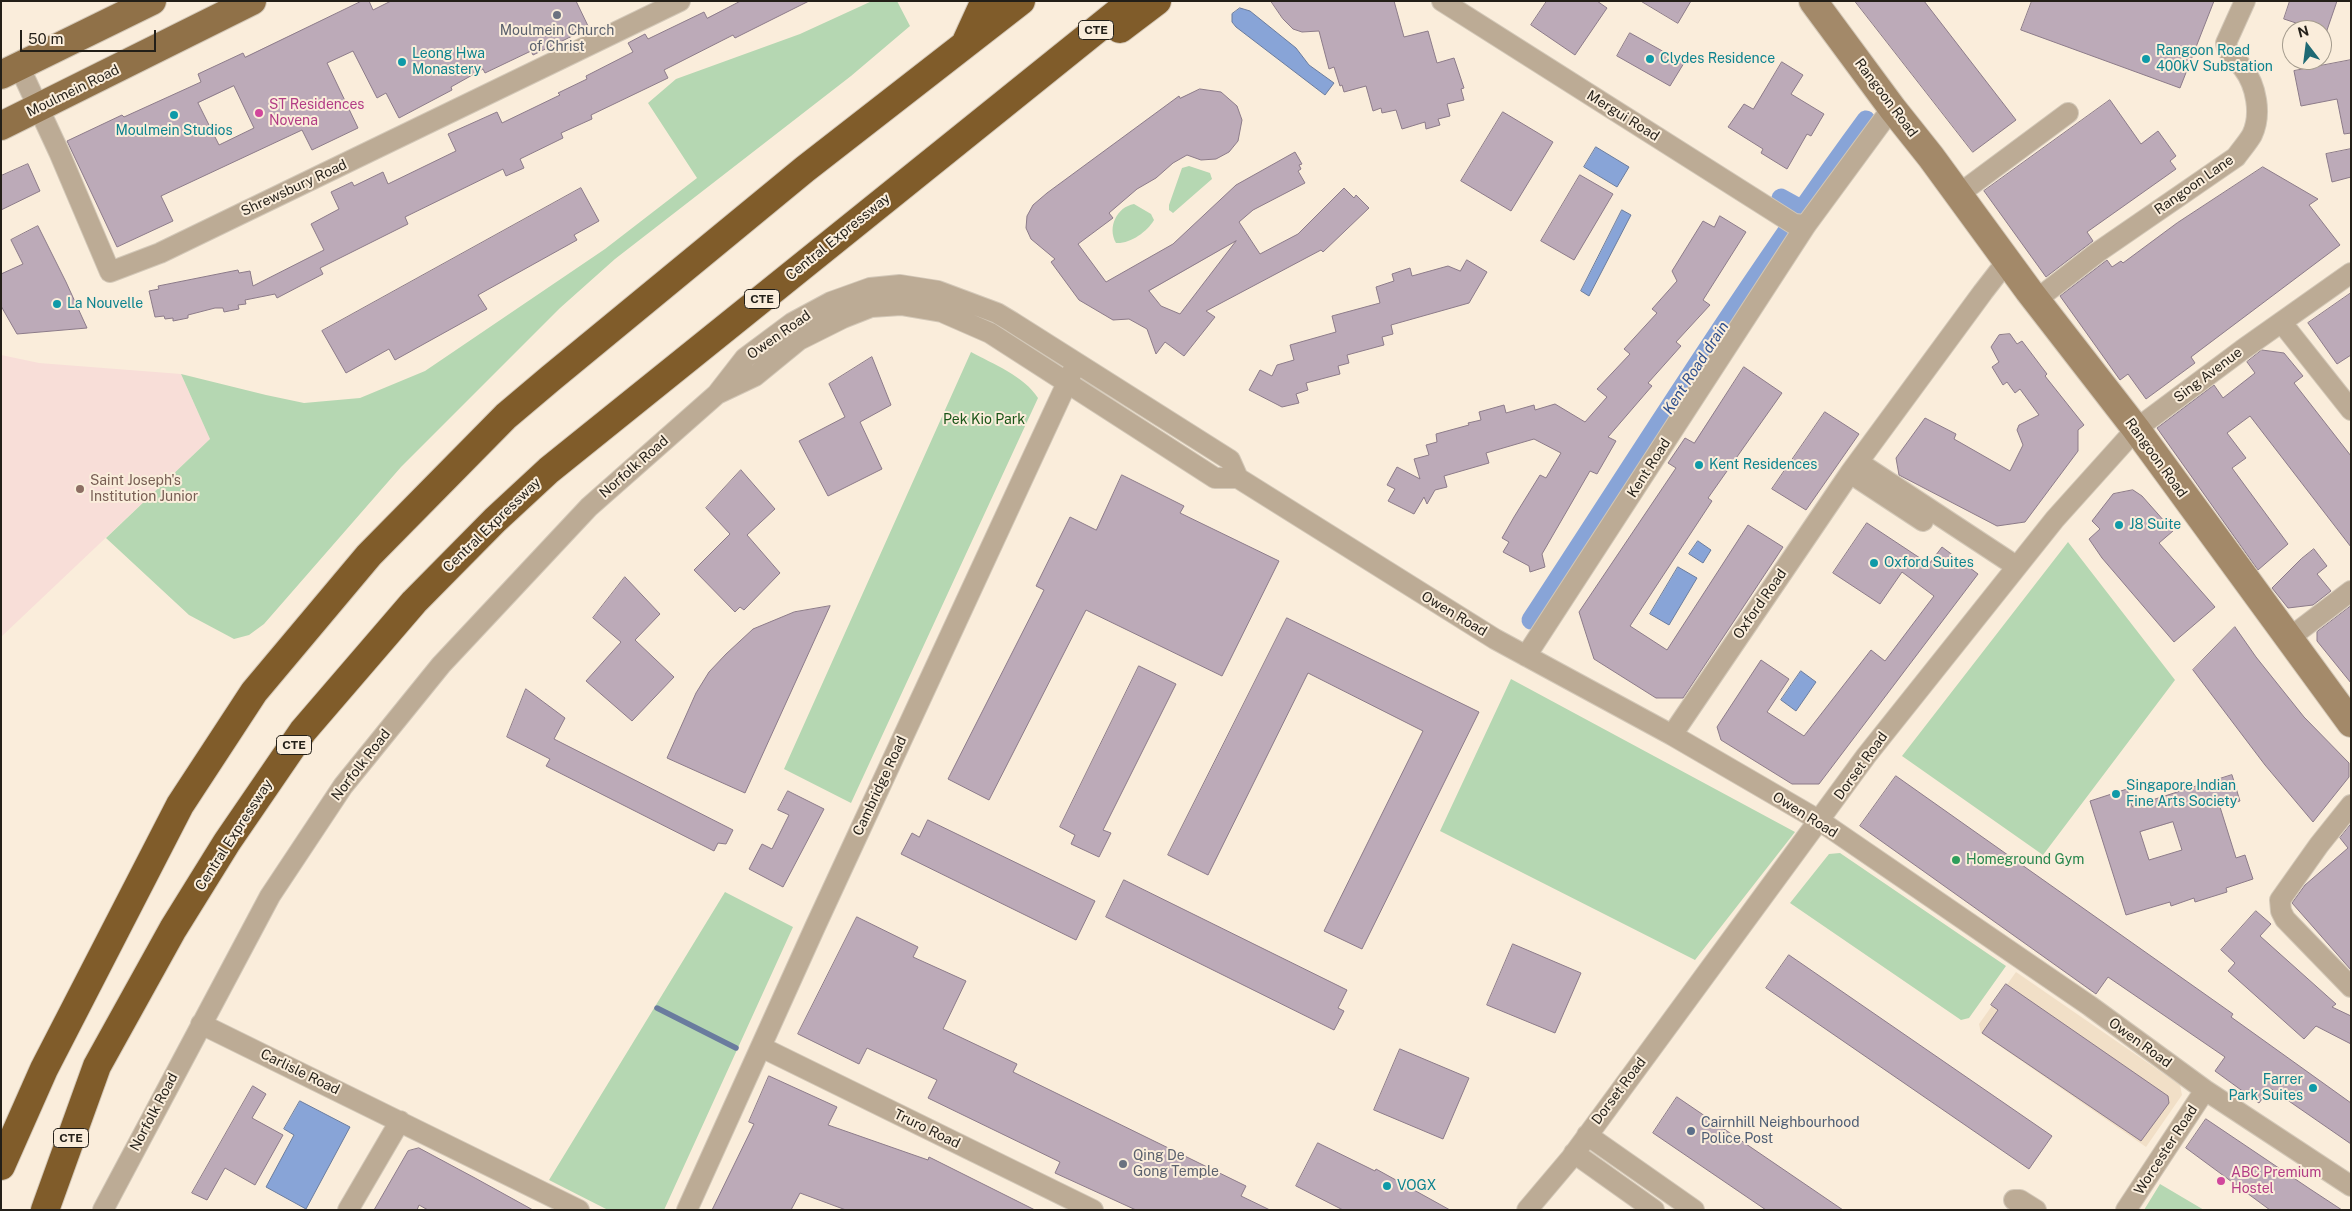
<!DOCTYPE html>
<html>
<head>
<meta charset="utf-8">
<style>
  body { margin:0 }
  #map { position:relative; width:2352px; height:1211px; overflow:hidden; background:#faeddb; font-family:"Public Sans",sans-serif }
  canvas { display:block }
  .frame { position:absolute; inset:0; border:2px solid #231f18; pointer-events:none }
  .north { position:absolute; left:2282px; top:20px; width:50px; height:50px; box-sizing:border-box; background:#faeddb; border:1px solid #a49b8d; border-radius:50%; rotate:345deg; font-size:14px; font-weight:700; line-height:20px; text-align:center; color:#231f18 }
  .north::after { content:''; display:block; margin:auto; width:18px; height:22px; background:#1e6973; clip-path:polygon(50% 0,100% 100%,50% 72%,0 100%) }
  .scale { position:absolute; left:20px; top:30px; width:136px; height:22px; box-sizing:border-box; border:2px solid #231f18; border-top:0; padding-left:6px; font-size:15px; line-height:18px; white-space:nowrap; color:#231f18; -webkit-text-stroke:4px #faeddb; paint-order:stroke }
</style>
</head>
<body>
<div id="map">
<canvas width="2352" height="1211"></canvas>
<div class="frame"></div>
<div class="north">N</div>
<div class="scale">50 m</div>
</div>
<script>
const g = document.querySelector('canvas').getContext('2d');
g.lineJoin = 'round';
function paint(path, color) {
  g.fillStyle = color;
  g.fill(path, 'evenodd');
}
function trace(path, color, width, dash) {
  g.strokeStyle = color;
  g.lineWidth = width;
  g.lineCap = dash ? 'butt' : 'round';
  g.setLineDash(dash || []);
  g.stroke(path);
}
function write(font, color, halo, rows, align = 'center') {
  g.font = font + ' "Public Sans",sans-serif';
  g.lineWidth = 4;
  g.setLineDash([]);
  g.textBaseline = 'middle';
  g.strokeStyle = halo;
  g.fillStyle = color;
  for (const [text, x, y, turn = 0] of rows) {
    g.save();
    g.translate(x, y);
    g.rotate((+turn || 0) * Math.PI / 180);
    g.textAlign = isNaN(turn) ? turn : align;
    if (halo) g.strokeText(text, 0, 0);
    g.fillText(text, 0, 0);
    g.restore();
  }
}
const built = new Path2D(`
  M2016 972 2180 1085 2182 1095 2146 1147 1981 1033 1979 1024Z`);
const education = new Path2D(`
  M1 355 39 363 181 374 210 439 1 637Z`);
const green = new Path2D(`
  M872 1H897L910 26 851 76 615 259 560 308 401 467 264 624 249 635 234 639 189 615 106 538 210 439 181 374 266 395 304 403 360 398 425 371 605 249 697 178 648 103 676 79 800 34Z
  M1189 166 1210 173 1212 179 1173 213 1169 210V205L1182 168Z
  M1134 204 1151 214 1154 220C1147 232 1130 244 1116 243 1107 227 1117 207 1134 204Z
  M971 352C993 364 1024 376 1038 398L851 803 784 769Z
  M2068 542 2175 680 2043 855 1902 756Z
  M1511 679 1795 832 1695 960 1440 831Z
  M1840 853 2006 966 1969 1018 1961 1020 1790 903 1829 854Z
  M725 892 793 927 664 1210H608L549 1180Z
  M2160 1184 2204 1210H2144Z`);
const water = new Path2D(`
  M1240 8 1250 11 1296 48 1309 65 1334 83 1325 95 1236 27 1232 22V14Z
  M1596 147 1629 167 1617 187 1584 167Z
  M1622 210 1631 215 1589 296 1581 291Z
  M1698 541 1711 550 1703 563 1689 554Z
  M1678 567 1697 578 1669 625 1650 614Z
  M1801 671 1816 682 1796 711 1781 700Z
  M300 1101 350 1127 306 1209 266 1187 294 1135 284 1129Z`);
const stream = new Path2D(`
  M657 1008 736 1048`);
const canal = new Path2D(`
  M1781 198 1801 209
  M1531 620C1641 452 1747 282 1866 120`);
const building = new Path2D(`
  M362 1H369L373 10 391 1H576L589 28 533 55 531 51 485 73 483 69 451 87 452 90 399 118 386 93 377 98 353 51 327 63 358 128 312 150 302 130 161 196 173 221 117 247 67 141 122 115 124 117 201 82 198 74 243 53 245 57ZM234 86 254 128 219 145 198 103Z
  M741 1H809L735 38 733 35 664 70 668 78 591 115 592 119 561 133 563 138 520 159 524 168 506 176 503 169 405 217 408 224 320 268 323 274 277 298 275 294 245 300 246 304 238 305 239 309 224 312 223 308H215L188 315V318L173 321V318L165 319 164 316 155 317 149 291 159 289 158 286 238 270 239 273 250 271 253 286 324 250 311 224 339 209 331 192 352 182 354 186 383 172 388 184 456 151 448 134 497 112 502 123 560 95 558 93 587 79 586 76 633 52 628 43 645 34 648 39 704 12 707 18Z
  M1271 1H1394L1404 37 1428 31 1437 63 1454 58 1464 88 1461 89 1464 100 1447 104 1450 116 1438 119 1440 125 1426 129 1425 122 1402 129 1396 110 1382 113 1381 108 1373 111 1366 86 1344 92 1342 85 1340 86 1334 67 1329 69 1319 31 1302 32 1293 29 1283 19Z
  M1547 1H1597L1607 8 1575 55 1531 25Z
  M1641 1H1691L1678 23Z
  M1855 1H1924L2016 120 1973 152Z
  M2032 1H2214L2180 88 2021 30Z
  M2290 1H2337L2326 33 2284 19Z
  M1630 33 1684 63 1670 86 1617 56Z
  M2351 60V133L2344 134 2337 99 2301 106 2294 71Z
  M1782 62 1803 75 1791 94 1824 114 1811 136 1807 134 1787 169 1761 153 1763 149 1728 127 1744 104 1753 109Z
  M1200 89 1221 92 1237 106 1242 120 1238 141 1229 152 1216 159 1201 160 1187 155 1173 163 1156 178 1137 189 1109 213 1113 218 1078 244 1106 282 1173 244 1236 185 1295 152 1302 164 1299 165 1301 169 1298 171 1305 183 1253 210 1239 222 1260 254 1298 234 1344 188 1354 198 1356 195 1369 208 1323 252 1321 250 1206 311 1215 317 1184 356 1165 342 1156 354 1147 329 1129 319 1113 320 1079 300 1051 262 1055 259 1031 239 1026 228 1027 216 1033 205 1047 193 1179 96 1180 98ZM1236 241 1180 314 1161 306 1149 291Z
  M2110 100 2141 144 2158 131 2176 156 2170 161 2176 169 2087 232 2093 241 2046 277 1984 191Z
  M1503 112 1553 142 1511 211 1461 181Z
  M2351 149V177L2332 182 2326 154Z
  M28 164 40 191 1 210V176Z
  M2263 167 2318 199 2309 205 2340 245 2191 357 2195 363 2146 399 2128 374 2120 380 2060 296 2107 260 2112 267 2121 261 2123 263 2177 223Z
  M1580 175 1613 194 1574 260 1541 241Z
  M581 188 599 221 574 235 577 240 478 295 487 309 395 360 389 349 346 373 322 331Z
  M1720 216 1746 232 1703 300 1710 305 1676 342 1681 346 1648 383 1652 386 1608 437 1616 441 1597 474 1590 471 1542 554 1545 567 1530 572 1529 566 1503 552 1509 542 1502 538 1514 517 1540 475 1546 478 1561 453 1534 439 1486 453 1489 463 1444 476 1447 487 1435 490 1427 504 1424 497 1414 514 1388 501 1395 489 1387 485 1397 467 1420 479 1414 459 1429 455 1426 445 1437 442 1436 434 1469 425 1468 423 1481 420 1479 412 1504 405 1506 413 1534 405 1535 410 1555 404 1585 422 1607 397 1597 389 1630 354 1624 349 1657 313 1652 309 1677 281 1672 271 1703 221 1714 227Z
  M38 226 66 282 87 328 17 334 1 306V274L23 264 11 240Z
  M1467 260 1487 272 1469 303 1391 325 1393 334 1382 337 1384 345 1347 355 1349 363 1338 366 1340 374 1306 383 1308 390 1296 394 1299 403 1282 407 1249 390 1260 370 1272 376 1277 365 1294 360 1290 345 1336 332 1332 316 1380 303 1376 287 1394 281 1392 274 1410 268 1412 276 1448 266 1460 271Z
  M2351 293V355L2337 364 2308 323Z
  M2010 334 2017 344 2022 341 2047 374 2045 376 2084 425 2078 430V451L2025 522 1997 526 1899 475 1896 458 1925 418 1956 434 1954 439 2010 471 2023 445 2017 430 2019 425 2039 415 2020 389 2015 393 2007 382 2003 385 1992 367 1999 362 1991 347 1999 335Z
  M2262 350 2284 353 2303 376 2294 383 2351 456V547L2250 416 2227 433 2246 458 2232 468 2288 544 2258 570 2157 428 2214 385 2223 398 2255 373 2247 362Z
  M872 357 891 405 860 422 882 469 828 496 799 441 845 417 829 384Z
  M1744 367 1782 393 1708 498 1712 501 1630 626 1667 650 1748 525 1783 547 1683 698H1656L1594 659 1579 612 1676 468 1668 463 1685 438 1694 443Z
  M1825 412 1859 434 1806 510 1772 489Z
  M741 470 775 509 747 535 780 573 744 610 740 607 735 612 694 570 730 534 706 508Z
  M1122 475 1184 506 1180 513 1279 561 1222 676 1086 610 989 800 948 779 1044 590 1036 586 1070 517 1096 530Z
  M2133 490 2142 496 2173 531 2159 543 2215 607 2174 642 2102 558 2089 539 2100 529 2092 521 2113 494Z
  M1867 523 1929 564 1942 547 1978 574 1819 784H1792L1721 740 1717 727 1761 660 1789 679 1767 712 1804 736 1871 650 1885 661 1934 596 1902 572 1880 604 1833 573Z
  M2314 549 2327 566 2317 574 2331 591 2313 605 2288 608 2272 588 2301 559Z
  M625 577 660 614 635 640 674 677 632 721 586 681 621 642 593 618Z
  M830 606 745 793 667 758 696 693 709 672 726 654 753 629 794 612Z
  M2351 606V683L2317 641V632Z
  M1287 618 1479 712 1362 949 1324 931 1423 731 1308 673 1208 875 1168 855Z
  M2235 627 2256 657 2304 717 2349 763V777L2313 822 2265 765 2193 670Z
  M1139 666 1176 684 1103 830 1111 833 1099 857 1071 844 1075 835 1060 827Z
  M526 689 565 718 554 739 733 830 726 844 718 843 714 851 546 766 550 759 507 737Z
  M2232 775 2240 801 2220 807 2236 858 2245 855 2253 879 2226 888 2227 892 2195 902 2194 898 2171 906 2170 902 2126 915 2090 801 2127 789 2132 806ZM2173 822 2182 850 2149 860 2140 832Z
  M1896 776 2233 1014 2231 1017 2351 1103V1144L2270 1088 2259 1103 2215 1071 2225 1057 2108 977 2096 994 1860 826Z
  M788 791 824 809 783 887 749 869 762 844 772 849 789 815 778 810Z
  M928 820 1095 901 1076 940 901 854 912 833 919 837Z
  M2351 824V970L2292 903 2305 885 2348 848 2340 838Z
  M1124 880 1347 990 1338 1008 1344 1011 1334 1030 1106 917Z
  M2256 911 2271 924 2260 936 2336 1004 2332 1007 2351 1016V1044L2316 1026 2304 1039 2228 971 2235 963 2221 950Z
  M857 917 918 947 913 957 966 981 943 1029 1017 1064 1013 1072 1246 1186 1241 1196 1270 1210H1136L1055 1173 1060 1162 928 1098 937 1080 867 1048 859 1064 798 1034Z
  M1513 944 1581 973 1555 1033 1487 1005Z
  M1789 955 2052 1136 2029 1169 1766 988Z
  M2006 984 2168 1096 2169 1103 2141 1141 1982 1033 1998 1010 1991 1005Z
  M1400 1049 1469 1078 1443 1139 1374 1110Z
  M769 1076 837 1107 828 1125 928 1160 929 1157 1035 1210H846L800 1193 791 1210H712L754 1124 749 1122Z
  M253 1086 266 1094 252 1118 283 1135 255 1185 225 1168 207 1200 192 1193Z
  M1677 1097 1843 1210H1766L1653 1133Z
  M2206 1119 2310 1189 2342 1210H2270L2186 1148Z
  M1318 1143 1375 1171 1376 1169 1450 1210H1343L1296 1186Z
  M419 1148 475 1178 533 1210H428L419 1205 417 1210H374L408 1151Z`);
const street = new Path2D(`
  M1442 1 1794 224 1806 225
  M19 66 59 152 110 272 160 253 680 1
  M1959 194 2068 113
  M2036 300 2098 252 2236 157C2241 150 2248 142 2252 135 2262 114 2256 85 2243 68 2236 59 2227 54 2226 43L2245 1
  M2282 323 2351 410
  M717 394 755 376 799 340 843 318 871 307 901 305 942 312 990 333 1215 478H1238L1495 639 1672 735 1820 821 2090 1006 2205 1090 2351 1186
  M1858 462 2016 566
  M1850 473 1923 521
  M2288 639 2351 591
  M1526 656 1806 225 1892 108
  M1672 735 1850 473 1983 292 2007 261
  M2351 805 2319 845 2280 900 2281 911 2285 919 2351 987
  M201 1024 579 1210
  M761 1047 1093 1210
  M1587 1135 1694 1210
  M1574 1153 1654 1210
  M2014 1200H2020L2036 1210
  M103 1210 270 896 343 786 441 665 589 507 717 394 745 358 792 323 831 302 870 288 900 285 938 291 997 313 1012 322 1230 460 1238 478
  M348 1210 400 1121
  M687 1210 815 927 1073 370
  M1527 1210 1571 1158 1866 756 2055 519 2136 429 2242 350 2351 273
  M2126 1210 2205 1090`);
const secondary = new Path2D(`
  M1813 1 1892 108 1931 157 2029 291 2136 429 2351 723`);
const primary = new Path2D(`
  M1 75 152 1
  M1 126 252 1`);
const highway = new Path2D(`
  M1120 29 1157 1
  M966 42 983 5 987 1
  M1 1166 44 1069 180 805 254 692 369 555 506 416 551 378 805 169 1021 1
  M45 1210 97 1066 173 929 227 842 303 731 414 602 495 520 549 470 1132 1`);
const markers = [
  [557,15,5,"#6b7280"],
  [1650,59,5,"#0f9aa8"],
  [2146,59,5,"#0f9aa8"],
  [402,62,5,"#0f9aa8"],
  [259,113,5,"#d1479c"],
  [174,115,5,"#0f9aa8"],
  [57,304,5,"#0f9aa8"],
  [1699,465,5,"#0f9aa8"],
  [80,489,5,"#8d6e63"],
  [2119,525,5,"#0f9aa8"],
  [1874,563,5,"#0f9aa8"],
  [2116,794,5,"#0f9aa8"],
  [1956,860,5,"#2e9e5b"],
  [2313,1088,5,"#0f9aa8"],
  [1691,1131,5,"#5c6f8a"],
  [1123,1164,5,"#6b7280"],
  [2221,1181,5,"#d1479c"],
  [1387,1186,5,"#0f9aa8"]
];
const shields = [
  [1096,30,35],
  [762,299,35],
  [294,745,35],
  [71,1138,35]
];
const shieldNames = [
  ["CTE",1096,30],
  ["CTE",762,299],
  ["CTE",294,745],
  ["CTE",71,1138]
];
const worshipNames = [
  ["Moulmein Church",557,31],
  ["of Christ",557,47],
  ["Qing De",1133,1156,"left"],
  ["Gong Temple",1133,1172,"left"]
];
const cultureNames = [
  ["Rangoon Road",2156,51],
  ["400kV Substation",2156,67],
  ["Leong Hwa",412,54],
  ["Monastery",412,70],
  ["Clydes Residence",1660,59],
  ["Moulmein Studios",174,131,"center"],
  ["La Nouvelle",67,304],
  ["Kent Residences",1709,465],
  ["J8 Suite",2129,525],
  ["Oxford Suites",1884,563],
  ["Singapore Indian",2126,786],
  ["Fine Arts Society",2126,802],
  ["Farrer",2303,1080,"right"],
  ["Park Suites",2303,1096,"right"],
  ["VOGX",1397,1186]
];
const streetNames = [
  ["Moulmein Road",73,91,-26],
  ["Rangoon Road",1886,98,53],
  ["Mergui Road",1623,116,32],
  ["Rangoon Lane",2194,185,-35],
  ["Shrewsbury Road",294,188,-25],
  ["Central Expressway",838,237,-39],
  ["Owen Road",779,335,-35],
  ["Sing Avenue",2208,375,-37],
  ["Rangoon Road",2156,458,54],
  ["Norfolk Road",634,467,-41],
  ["Kent Road",1649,468,-57],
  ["Central Expressway",492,525,-44],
  ["Oxford Road",1760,604,-55],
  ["Owen Road",1454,614,31],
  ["Norfolk Road",361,765,-52],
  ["Dorset Road",1861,766,-54],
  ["Cambridge Road",880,786,-65],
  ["Owen Road",1805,815,32],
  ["Central Expressway",234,835,-57],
  ["Owen Road",2140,1043,36],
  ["Carlisle Road",300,1072,26],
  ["Dorset Road",1619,1091,-53],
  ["Norfolk Road",154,1112,-62],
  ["Truro Road",927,1129,26],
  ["Worcester Road",2166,1150,-57]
];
const hotelNames = [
  ["ST Residences",269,105],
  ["Novena",269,121],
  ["ABC Premium",2231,1173],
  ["Hostel",2231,1189]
];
const parkNames = [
  ["Pek Kio Park",984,420]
];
const educationNames = [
  ["Saint Joseph's",90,481],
  ["Institution Junior",90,497]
];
const leisureNames = [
  ["Homeground Gym",1966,860]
];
const serviceNames = [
  ["Cairnhill Neighbourhood",1701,1123],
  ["Police Post",1701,1139]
];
const waterNames = [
  ["Kent Road drain",1696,368,-57]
];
paint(built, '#f1dfc7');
paint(education, '#f8ded8');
paint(green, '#b5d7b2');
paint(water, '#88a4d7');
trace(water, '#6a7c9e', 1);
trace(stream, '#6a7c9e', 5.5);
trace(canal, '#88a4d7', 19);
paint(building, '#bcaab8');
trace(building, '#8c7b89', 1);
trace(street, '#d3c8b8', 22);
trace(secondary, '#d3c8b8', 30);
trace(primary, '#d3c8b8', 30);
trace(highway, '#d3c8b8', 30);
trace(street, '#bcab95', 20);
trace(secondary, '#a38969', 28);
trace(primary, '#907148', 28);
trace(highway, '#805c2a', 28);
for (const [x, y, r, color] of markers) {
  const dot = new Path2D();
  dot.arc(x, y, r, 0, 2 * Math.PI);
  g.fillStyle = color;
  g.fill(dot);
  trace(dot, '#faeddb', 2);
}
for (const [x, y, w] of shields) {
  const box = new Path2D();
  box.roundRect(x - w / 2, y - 9.5, w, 19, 4);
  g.fillStyle = '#faeddb';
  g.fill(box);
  trace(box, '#231f18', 1);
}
write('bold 12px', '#231f18', null, shieldNames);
write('14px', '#5b616d', '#faeddb', worshipNames);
write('14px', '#0d838f', '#faeddb', cultureNames, 'left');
write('14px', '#231f18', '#faeddb', streetNames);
write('14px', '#b23c85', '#faeddb', hotelNames, 'left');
write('14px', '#195517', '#faeddb', parkNames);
write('14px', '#785e54', '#faeddb', educationNames, 'left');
write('14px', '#27864d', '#faeddb', leisureNames, 'left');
write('14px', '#4e5e75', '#faeddb', serviceNames, 'left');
write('italic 15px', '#2d4e8d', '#faeddb', waterNames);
</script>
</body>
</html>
